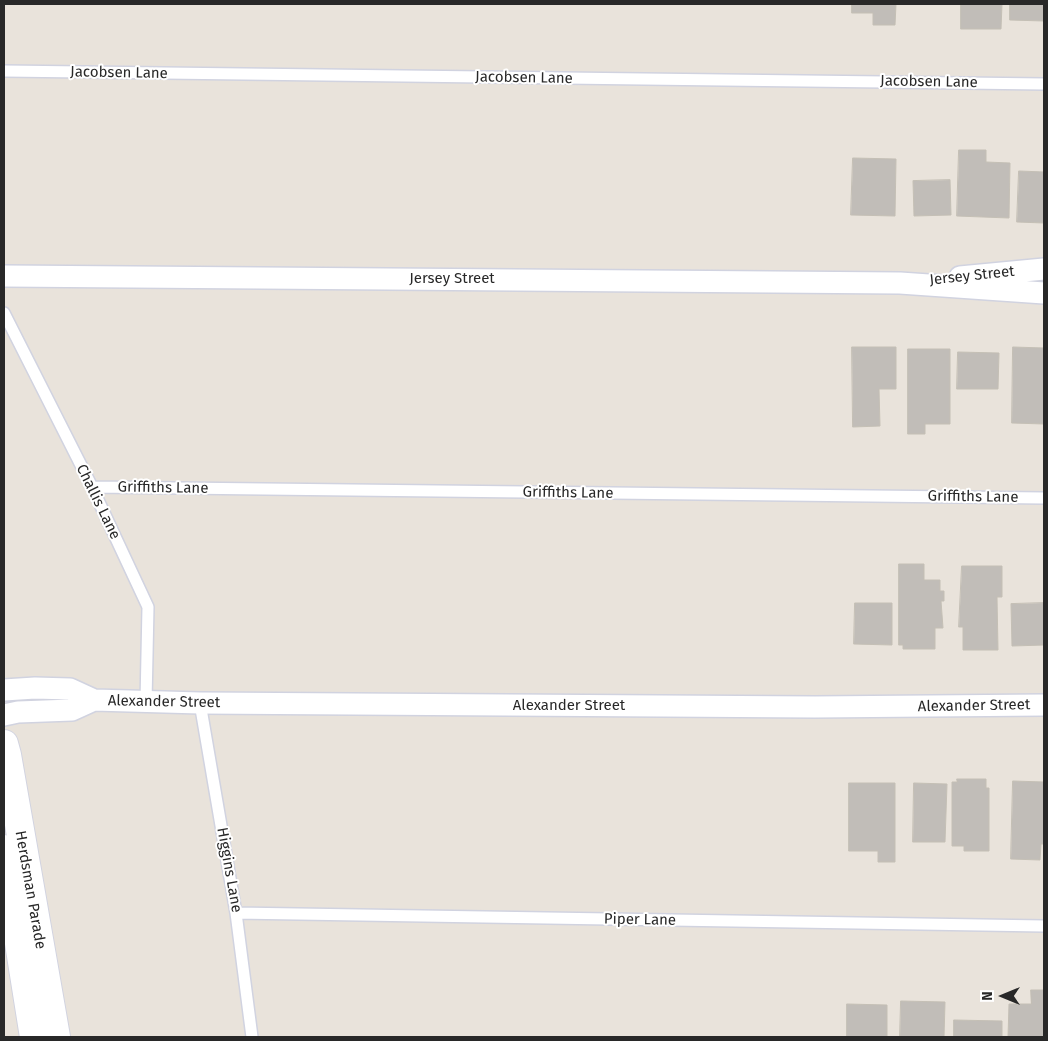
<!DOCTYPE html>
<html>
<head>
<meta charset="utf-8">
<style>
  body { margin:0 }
  #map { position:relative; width:1048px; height:1041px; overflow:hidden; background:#e9e3db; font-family:"Fira Sans",sans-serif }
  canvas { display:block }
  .frame { position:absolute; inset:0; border:5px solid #282828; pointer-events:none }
  .north { position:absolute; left:978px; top:971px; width:50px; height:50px; -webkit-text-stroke:4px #fff; paint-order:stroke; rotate:270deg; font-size:14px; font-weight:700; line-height:20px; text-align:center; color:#282828 }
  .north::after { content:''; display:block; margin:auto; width:18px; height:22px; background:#282828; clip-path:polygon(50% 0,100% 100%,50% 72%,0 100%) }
</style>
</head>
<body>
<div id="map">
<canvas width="1048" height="1041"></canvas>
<div class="frame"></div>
<div class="north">N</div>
</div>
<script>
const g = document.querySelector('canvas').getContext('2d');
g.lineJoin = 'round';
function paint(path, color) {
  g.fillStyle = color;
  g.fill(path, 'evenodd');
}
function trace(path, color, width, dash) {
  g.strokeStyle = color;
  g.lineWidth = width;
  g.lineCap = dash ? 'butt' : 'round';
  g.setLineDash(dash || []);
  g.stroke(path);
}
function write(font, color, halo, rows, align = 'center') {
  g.font = font + ' "Fira Sans",sans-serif';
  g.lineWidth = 4;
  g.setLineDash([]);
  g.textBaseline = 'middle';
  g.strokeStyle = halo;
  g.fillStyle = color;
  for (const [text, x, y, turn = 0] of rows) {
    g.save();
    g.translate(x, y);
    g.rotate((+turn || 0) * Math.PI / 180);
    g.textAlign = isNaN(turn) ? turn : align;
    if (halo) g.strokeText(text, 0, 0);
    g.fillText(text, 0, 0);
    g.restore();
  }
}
const building = new Path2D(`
  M852 4H896L895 25H873V13H852Z
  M961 4H1002L1001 29H961Z
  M1010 4H1044V21L1010 20Z
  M959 150H986V162L1010 163 1009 218 957 216Z
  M853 158 896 159 895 216 851 215Z
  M1019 171 1044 172V223L1017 222Z
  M950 180 951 215 914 216 913 181Z
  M852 347H896V389H879L880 426 853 427Z
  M1013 347 1044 348V424L1012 423Z
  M908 349H950V424H925V434H908Z
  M958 352 999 353 998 389H957Z
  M899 564H924V580H940V591H944V601H941L943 628H935V649H903V645H899Z
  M962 566H1002V597H997L998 650H963V627H959Z
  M855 603H892V645L854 644Z
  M1044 603V645L1012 646 1011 604Z
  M957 779H986V788H989V851H964V846H952V782H957Z
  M1013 781 1044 782V844H1041L1040 860 1011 859Z
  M849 783H895V862H878V851H849Z
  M914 783 947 784 945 842H913Z
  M1031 990H1044V1037H1008L1009 1004H1031Z
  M901 1001 945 1002 944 1037H900Z
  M847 1004 887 1005V1037H847Z
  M954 1020 1002 1021V1037H954Z`);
const service = new Path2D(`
  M4 71 1044 84
  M4 313 92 487 148 607 146 702
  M92 487 1044 498
  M200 703 236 913 252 1037
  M236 913 1044 926`);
const minor = new Path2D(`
  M4 276 900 283 1044 293
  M960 277 1044 269
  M4 690 35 688 70 689 94 700 200 703 815 707 1044 705
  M4 715 18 712 72 710 94 700`);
const secondary = new Path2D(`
  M4 744 7 755 56 1037
  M4 849 34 1037`);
const streetNames = [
  ["Jacobsen Lane",119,73,1],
  ["Jacobsen Lane",524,78,1],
  ["Jacobsen Lane",929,82,1],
  ["Jersey Street",972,276,-6],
  ["Jersey Street",452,279],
  ["Griffiths Lane",163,488,1],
  ["Griffiths Lane",568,493,1],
  ["Griffiths Lane",973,497,1],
  ["Challis Lane",98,502,64],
  ["Alexander Street",164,702,1],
  ["Alexander Street",569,706],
  ["Alexander Street",974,706,-1],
  ["Higgins Lane",229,870,80],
  ["Herdsman Parade",30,890,80],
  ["Piper Lane",640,920,1]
];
paint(building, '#c1bdb8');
trace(building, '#c4bfb5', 1);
trace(service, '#d1d3e0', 14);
trace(minor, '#d1d3e0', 24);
trace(secondary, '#d1d3e0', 30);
trace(service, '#fff', 11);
trace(minor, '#fff', 21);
trace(secondary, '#fff', 28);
write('15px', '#282828', '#fff', streetNames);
</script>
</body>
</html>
